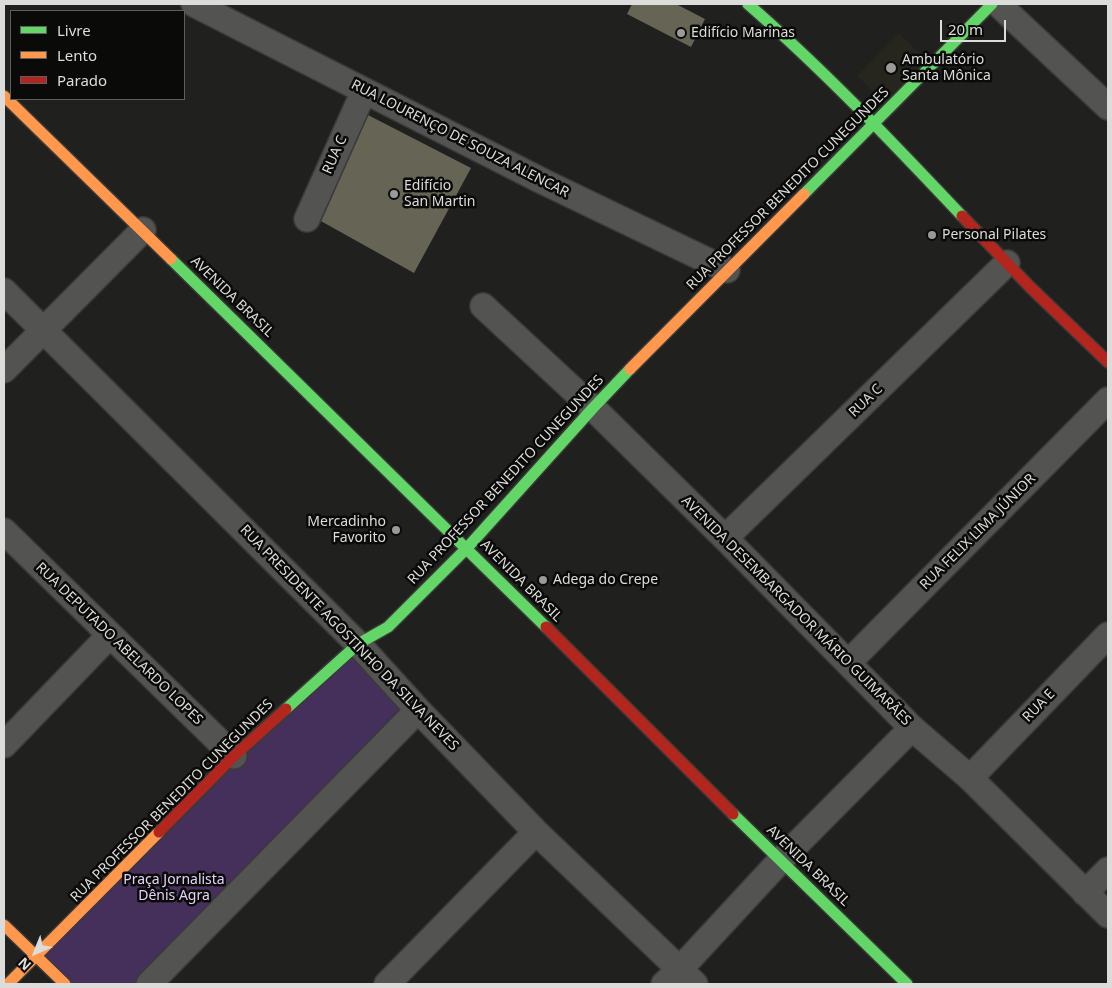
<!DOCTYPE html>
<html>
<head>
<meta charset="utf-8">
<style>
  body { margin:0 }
  #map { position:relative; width:1112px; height:988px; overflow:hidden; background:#20201f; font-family:"Noto Sans",sans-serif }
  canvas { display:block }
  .frame { position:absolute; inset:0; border:5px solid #dcdcda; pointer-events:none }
  .legend { position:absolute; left:10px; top:10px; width:175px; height:90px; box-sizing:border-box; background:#0a0a09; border:1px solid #5e5e5d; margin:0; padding:6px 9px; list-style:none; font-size:15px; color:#dcdcda }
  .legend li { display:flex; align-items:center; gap:10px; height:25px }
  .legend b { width:25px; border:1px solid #5e5e5d }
  .north { position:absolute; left:10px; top:928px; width:50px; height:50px; -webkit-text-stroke:4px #0a0a09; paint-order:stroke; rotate:224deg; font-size:14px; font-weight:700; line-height:20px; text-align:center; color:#dcdcda }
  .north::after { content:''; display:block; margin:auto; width:18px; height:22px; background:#dcdcda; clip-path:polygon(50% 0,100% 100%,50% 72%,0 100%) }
  .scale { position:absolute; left:940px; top:20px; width:66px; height:22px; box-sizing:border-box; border:2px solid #dcdcda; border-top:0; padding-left:6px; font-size:15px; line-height:18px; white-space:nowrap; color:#dcdcda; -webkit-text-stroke:4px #0a0a09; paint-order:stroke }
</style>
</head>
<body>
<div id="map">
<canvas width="1112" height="988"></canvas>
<div class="frame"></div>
<ul class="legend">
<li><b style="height:6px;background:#63d668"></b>Livre</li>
<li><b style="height:6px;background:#ff974d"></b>Lento</li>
<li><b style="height:6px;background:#b3261e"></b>Parado</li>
</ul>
<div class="north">N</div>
<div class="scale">20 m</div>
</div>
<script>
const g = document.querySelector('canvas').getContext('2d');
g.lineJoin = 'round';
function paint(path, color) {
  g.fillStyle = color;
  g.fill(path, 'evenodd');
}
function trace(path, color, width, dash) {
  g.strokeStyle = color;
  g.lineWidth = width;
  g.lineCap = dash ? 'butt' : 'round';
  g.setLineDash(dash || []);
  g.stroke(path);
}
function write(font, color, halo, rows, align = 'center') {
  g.font = font + ' "Noto Sans",sans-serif';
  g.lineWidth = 5;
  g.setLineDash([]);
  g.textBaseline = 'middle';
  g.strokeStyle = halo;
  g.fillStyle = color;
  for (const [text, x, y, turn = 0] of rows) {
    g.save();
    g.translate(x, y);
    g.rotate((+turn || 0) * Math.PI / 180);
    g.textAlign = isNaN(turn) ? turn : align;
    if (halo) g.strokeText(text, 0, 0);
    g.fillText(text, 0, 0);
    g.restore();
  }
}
const built = new Path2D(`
  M899 33 926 60 884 102 857 76Z`);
const green = new Path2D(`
  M358 644 418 710 149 984H65L35 957Z`);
const building = new Path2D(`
  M632 4H676L705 19 691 47 627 14Z
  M368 115 471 168 414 273 319 220Z`);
const street = new Path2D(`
  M194 4 544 182 727 270
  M998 4 1108 107
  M307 219 364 91
  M4 291 358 644 418 710 536 832 695 984
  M483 306 593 408 725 538 912 728 970 778 1108 915
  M4 370 143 230
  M4 531 234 756
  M725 538 1007 263
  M848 663 1108 400
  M4 745 110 635
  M970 778 1108 635
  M1085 893 1108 870
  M149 984 418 710
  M387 984 536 832
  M664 984 680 969 780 861 912 728`);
const fast = new Path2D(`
  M748 4C824 70 893 143 962 216
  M804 194 992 4
  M171 259 546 627
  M286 709 358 644 388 627 467 548 593 408 630 369
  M733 814 907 984`);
const slow = new Path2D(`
  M4 96 171 259
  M630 369 804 194
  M4 925 65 984
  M8 984 159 832`);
const jam = new Path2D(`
  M962 216 1030 287 1108 362
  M546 627 733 814
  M159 832 234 756 286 709`);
const markers = [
  [681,33,5,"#9a9a99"],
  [891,68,6,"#9a9a99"],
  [394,194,5,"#9a9a99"],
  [932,235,5,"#9a9a99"],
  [396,530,5,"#9a9a99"],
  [543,580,5,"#9a9a99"]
];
const poiNames = [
  ["Edifício Marinas",691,33],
  ["Ambulatório",902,60],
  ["Santa Mônica",902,76],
  ["Edifício",404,186],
  ["San Martin",404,202],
  ["Personal Pilates",942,235],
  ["Mercadinho",386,522,"right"],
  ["Favorito",386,538,"right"],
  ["Adega do Crepe",553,580]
];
const streetNames = [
  ["RUA LOURENÇO DE SOUZA ALENCAR",460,139,27],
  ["RUA C",335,155,-66],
  ["RUA PROFESSOR BENEDITO CUNEGUNDES",788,189,-45],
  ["AVENIDA BRASIL",232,297,44],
  ["RUA C",866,401,-44],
  ["RUA PROFESSOR BENEDITO CUNEGUNDES",506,480,-47],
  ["RUA FELIX LIMA JÚNIOR",978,532,-45],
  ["AVENIDA BRASIL",521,581,45],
  ["AVENIDA DESEMBARGADOR MÁRIO GUIMARÃES",796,611,45],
  ["RUA PRESIDENTE AGOSTINHO DA SILVA NEVES",349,638,46],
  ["RUA DEPUTADO ABELARDO LOPES",119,644,44],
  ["RUA E",1039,706,-46],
  ["RUA PROFESSOR BENEDITO CUNEGUNDES",172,801,-45],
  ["AVENIDA BRASIL",808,866,44]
];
const parkNames = [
  ["Praça Jornalista",174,880],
  ["Dênis Agra",174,896]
];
paint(built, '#27261e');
paint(green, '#45305b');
paint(building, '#656455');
trace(street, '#3a3a39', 28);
trace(fast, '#3a3a39', 14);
trace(slow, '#3a3a39', 14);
trace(jam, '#3a3a39', 14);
trace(street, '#535352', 25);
trace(fast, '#63d668', 11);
trace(slow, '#ff974d', 11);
trace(jam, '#b3261e', 11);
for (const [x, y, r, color] of markers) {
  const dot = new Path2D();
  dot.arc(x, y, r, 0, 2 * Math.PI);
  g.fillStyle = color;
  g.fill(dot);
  trace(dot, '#0a0a09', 2);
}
write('14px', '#dcdcda', '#0a0a09', poiNames, 'left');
write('14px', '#dcdcda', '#0a0a09', streetNames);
write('14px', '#e2d2f6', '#0a0a09', parkNames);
</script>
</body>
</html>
